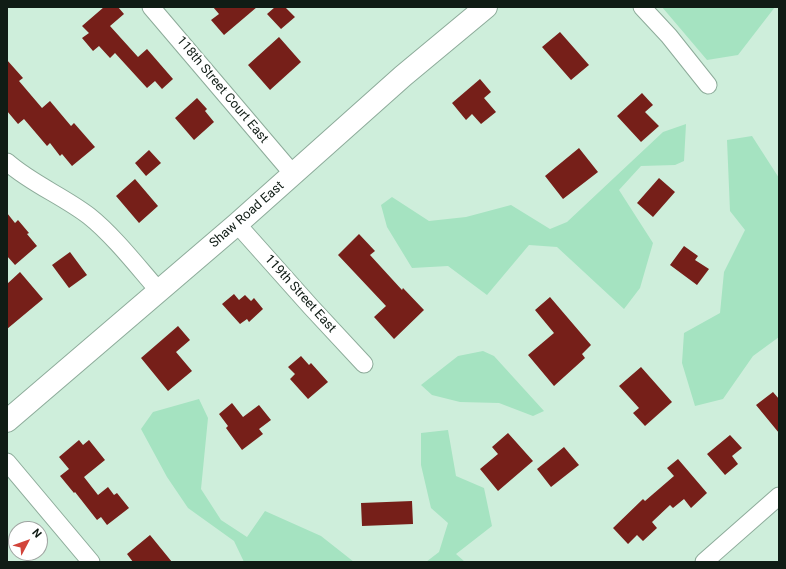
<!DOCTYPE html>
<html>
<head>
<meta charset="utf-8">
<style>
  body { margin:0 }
  #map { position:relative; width:786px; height:569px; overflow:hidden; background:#ceeedb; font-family:Roboto,sans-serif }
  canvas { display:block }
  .frame { position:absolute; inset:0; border:8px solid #101c15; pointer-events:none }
  .north { position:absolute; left:8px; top:521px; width:40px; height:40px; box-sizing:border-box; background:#fff; border:1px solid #9fa4a1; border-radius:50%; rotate:49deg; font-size:11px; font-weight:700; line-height:16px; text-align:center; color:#101c15 }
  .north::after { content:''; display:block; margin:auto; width:14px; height:18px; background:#d2443a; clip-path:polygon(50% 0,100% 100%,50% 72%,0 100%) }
</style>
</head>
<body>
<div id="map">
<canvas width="786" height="569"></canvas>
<div class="frame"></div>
<div class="north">N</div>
</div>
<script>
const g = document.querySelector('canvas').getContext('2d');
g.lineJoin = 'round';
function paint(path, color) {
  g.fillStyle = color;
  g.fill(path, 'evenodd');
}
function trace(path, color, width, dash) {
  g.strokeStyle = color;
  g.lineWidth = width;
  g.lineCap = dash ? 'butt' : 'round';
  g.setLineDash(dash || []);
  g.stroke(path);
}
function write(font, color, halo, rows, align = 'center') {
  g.font = font + ' Roboto,sans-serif';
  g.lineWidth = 4;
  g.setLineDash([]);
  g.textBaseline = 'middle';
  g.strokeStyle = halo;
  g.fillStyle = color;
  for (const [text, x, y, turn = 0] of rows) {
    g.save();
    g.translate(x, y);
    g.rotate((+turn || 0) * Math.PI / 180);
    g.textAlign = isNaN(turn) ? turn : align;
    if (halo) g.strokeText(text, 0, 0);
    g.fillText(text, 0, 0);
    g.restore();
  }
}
const green = new Path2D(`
  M662 7H776H775L738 55 707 60Z
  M686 124 684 161 675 165 641 166 619 190 653 243 640 288 624 309 557 247 529 245 487 295 448 266 412 268 387 227 381 205 392 197 429 221 466 217 511 205 550 229 567 222 663 132Z
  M752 136 779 178V337L753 356 723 399 695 406 682 363 684 333 720 313 724 272 745 230 730 211 727 140Z
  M483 351 494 356 544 411 533 416 499 403 460 402 432 395 421 385 458 356Z
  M199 399 208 418 201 489 221 520 247 537 265 511 321 536 354 562H244L234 541 188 508 167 477 141 429 153 412Z
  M448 430 456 476 484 488 492 526 456 554 465 562H426L439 552 448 523 431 508 421 465V433Z`);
const building = new Path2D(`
  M104 7H118L124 14 110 26 138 57 147 49 173 79 162 89 155 81 147 88 115 53 110 58 99 46 93 51 82 38 89 33 82 26Z
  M213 7H257L224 35 211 20 219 14Z
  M275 7H285L295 17 281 29 267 14Z
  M560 32 589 65 571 80 542 47Z
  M279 37 301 62 270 90 248 65Z
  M7 60 23 78 19 81 42 108 50 101 71 126 74 123 95 147 72 166 62 154 60 156 50 143 47 146 24 119 18 124 7 111Z
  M480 79 491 92 484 98 496 112 481 124 472 114 466 120 452 103Z
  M642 93 653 105 645 112 659 126 641 142 617 116Z
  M197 98 207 109 205 111 214 122 194 140 175 118Z
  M579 148 598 172 563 199 545 176Z
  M149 150 161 163 146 176 135 163Z
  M659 178 675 192 653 217 637 203Z
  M135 179 158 206 139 223 116 196Z
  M7 213 15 223 18 220 29 233 27 234 37 246 15 265 7 256Z
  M359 234 375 251 370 255 402 290 403 288 424 310 394 339 374 317 386 306 338 255Z
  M684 246 698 256 695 260 709 269 697 285 670 265Z
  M70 252 87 275 69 288 52 265Z
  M20 272 43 299 7 329V284Z
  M234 294 239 300 245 295 251 301 254 298 263 309 249 322 247 319 240 324 222 304Z
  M550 297 591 345 582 354 585 358 554 386 528 355 554 333 535 310Z
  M178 326 190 340 176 352 192 371 168 391 141 358Z
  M301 356 309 365 311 363 328 382 308 399 290 379 295 374 288 367Z
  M641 367 672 402 645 426 633 413 639 408 619 386Z
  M773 392 779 399V433L756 405Z
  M232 403 243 417 259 405 271 420 259 429 263 434 242 450 226 428 228 426 219 414Z
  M508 433 533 461 498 491 480 469 498 454 492 447Z
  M730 435 742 448 732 456 738 464 725 475 707 454Z
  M79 440 83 445 89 440 105 460 84 477 98 495 108 487 114 495 117 493 129 508 107 525 101 517 97 520 75 492 74 493 60 476 69 469 59 457Z
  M564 447 579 465 551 487 537 469Z
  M678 459 707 493 691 508 684 499 673 508 670 505 652 522 657 528 643 541 637 535 628 544 613 528 643 499 645 501 674 476 667 468Z
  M412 501 413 524 362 526 361 503Z
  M150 535 172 562H133L127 554Z`);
const street = new Path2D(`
  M151 7 293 174
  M642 7 669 36 708 85
  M7 162C32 184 63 196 89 216 113 235 138 267 158 290
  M237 224 311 307 364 364
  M7 462 91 562
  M704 562 779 496`);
const secondary = new Path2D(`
  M7 421 237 224 403 76 486 7`);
const streetNames = [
  ["118th Street Court East",222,90,50],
  ["Shaw Road East",247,215,-41],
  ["119th Street East",300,294,48]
];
paint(green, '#a5e3c1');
paint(building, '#761f19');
trace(street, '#8dab9a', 19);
trace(secondary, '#8dab9a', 24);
trace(street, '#fff', 17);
trace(secondary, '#fff', 22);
write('13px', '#101c15', '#fff', streetNames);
</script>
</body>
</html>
